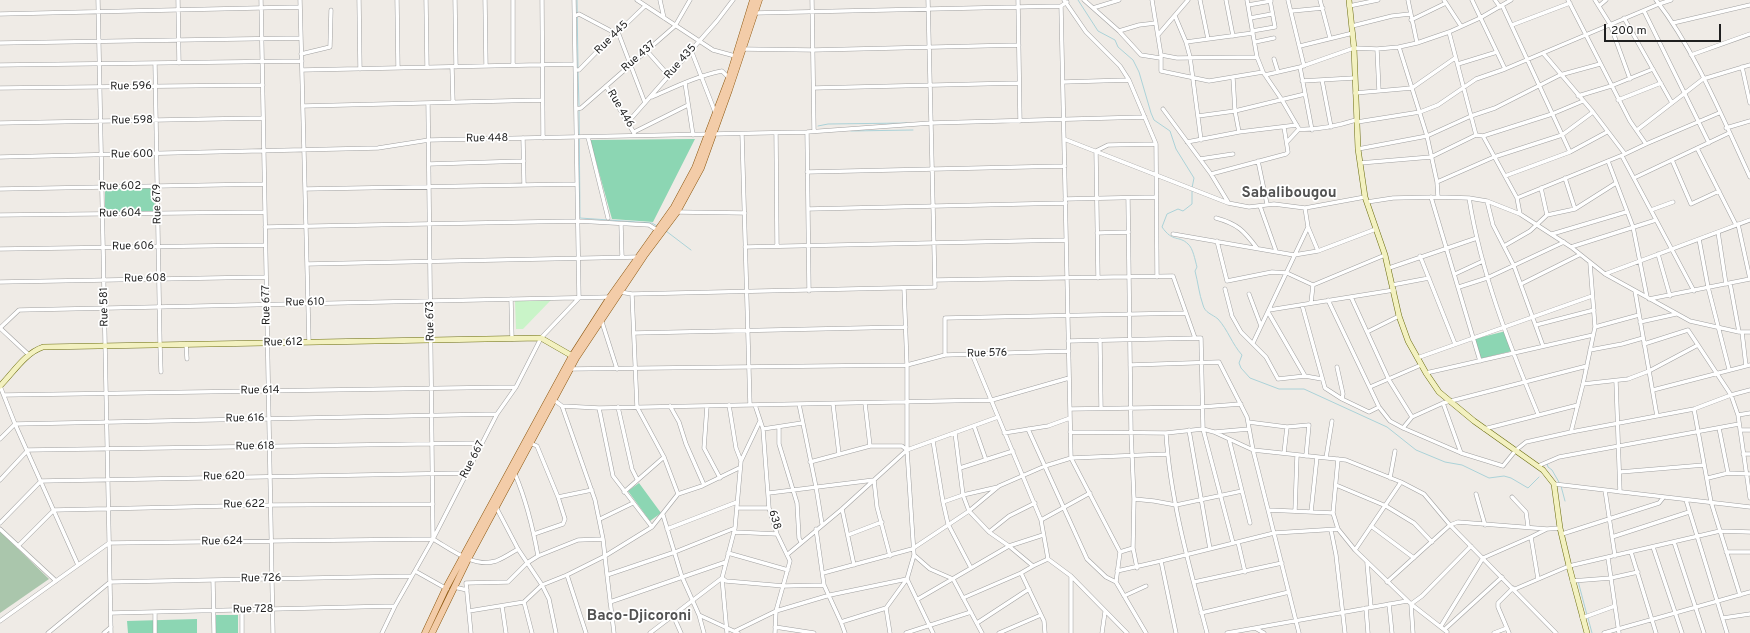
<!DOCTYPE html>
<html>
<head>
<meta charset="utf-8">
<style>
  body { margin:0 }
  #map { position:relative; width:1750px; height:633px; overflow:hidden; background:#efebe6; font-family:Overpass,sans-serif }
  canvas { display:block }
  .scale { position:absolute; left:1604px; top:24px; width:117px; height:18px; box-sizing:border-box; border:2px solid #1f1f1f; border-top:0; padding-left:5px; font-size:12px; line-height:14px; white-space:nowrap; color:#1f1f1f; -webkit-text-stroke:3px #fff; paint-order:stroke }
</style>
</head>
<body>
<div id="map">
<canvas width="1750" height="633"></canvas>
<div class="scale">200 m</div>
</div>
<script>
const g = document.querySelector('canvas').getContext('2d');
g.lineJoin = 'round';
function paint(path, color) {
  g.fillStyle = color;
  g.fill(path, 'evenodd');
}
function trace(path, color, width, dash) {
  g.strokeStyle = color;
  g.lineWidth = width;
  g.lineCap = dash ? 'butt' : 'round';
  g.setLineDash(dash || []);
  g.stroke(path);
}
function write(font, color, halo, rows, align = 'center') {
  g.font = font + ' Overpass,sans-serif';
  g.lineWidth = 3.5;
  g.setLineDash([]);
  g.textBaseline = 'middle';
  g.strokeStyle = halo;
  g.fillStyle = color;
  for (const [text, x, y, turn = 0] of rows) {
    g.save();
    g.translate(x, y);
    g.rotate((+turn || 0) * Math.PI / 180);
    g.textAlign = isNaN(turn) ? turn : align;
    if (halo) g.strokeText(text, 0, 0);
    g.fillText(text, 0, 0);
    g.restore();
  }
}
const cemetery = new Path2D(`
  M0 531 49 579 0 613Z`);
const park = new Path2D(`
  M551 300 523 329H516L515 301Z`);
const pitch = new Path2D(`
  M695 139 653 222 612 219 590 140Z
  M154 188 155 212 105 213V189Z
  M1506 331 1512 351 1479 359 1474 339Z
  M639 483 661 513 650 521 628 491Z
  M216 615H238V633H216Z
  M197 619V633H128L127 621Z`);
const stream = new Path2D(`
  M577 0 578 68
  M1078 0 1098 31 1115 40 1118 47 1133 60 1139 72 1151 113 1154 120 1170 131 1176 149 1194 178 1192 188
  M578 71 579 106
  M579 109 580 218 652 223 657 226
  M818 126 828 124 907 123
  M851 131 913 130
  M1192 191V204L1183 211 1178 209 1167 214 1162 227C1173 243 1179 235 1188 244 1193 248 1195 260 1197 267L1195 271C1198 282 1199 294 1203 305 1205 313 1212 314 1218 319 1228 330 1232 344 1242 355L1239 363 1241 368 1250 378 1279 389H1304L1387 427 1416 450 1445 462 1462 465 1489 478 1504 476 1511 478 1528 488 1539 477
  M666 231 691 250
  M1547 463 1548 467 1552 470 1560 484
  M1561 486 1565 501
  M1578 581 1587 615
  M1588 618 1592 633`);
const street = new Path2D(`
  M98 0 111 633
  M178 0 179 63
  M261 0 273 633
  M300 0 309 342
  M359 0 360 69
  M397 0 398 68
  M426 0 427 67
  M455 0 456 67
  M485 0 486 66
  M542 0 543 138
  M637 0 713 50 735 56
  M660 0 664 18
  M812 0 814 131
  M1018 0 1020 121
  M1064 0 1086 32 1120 66 1129 80 1156 144 1157 277
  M1084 0 1119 31 1141 55 1160 58
  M1152 0 1161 55V71L1209 81 1263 72
  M1200 0 1208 39
  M1226 0 1233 36
  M1247 0 1257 57 1263 72 1282 100 1299 129
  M1288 0 1304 66
  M1320 0 1330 38
  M1408 0 1417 43
  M1444 0 1461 26
  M1472 0 1505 69
  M1495 0 1500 7
  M1568 0 1630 121 1646 144
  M1595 0 1610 24 1630 79
  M1656 0C1695 50 1723 119 1750 177
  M1248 5 1271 1
  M1502 5 1570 152
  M1061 6 1071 458 1120 552 1116 582 1146 633
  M1349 6 1378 0
  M1599 6 1606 0
  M1093 8 1119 0
  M1292 11 1323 8
  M1644 11 1709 143
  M755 13 1061 6 1067 2
  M0 14 300 7
  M575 16 579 14 615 33
  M1175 16 1186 42 1190 57 1201 140
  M1250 18 1272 14
  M1624 18 1672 103
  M1411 20 1446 3
  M1673 23 1750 5
  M1512 25 1570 3
  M1352 26 1392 16 1410 14
  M1119 31 1139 25 1156 23
  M1252 31 1275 27 1270 0
  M618 32 645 103
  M1449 32 1476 135
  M1158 35 1188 0
  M1186 42 1253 33
  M1255 42 1274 38
  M0 43 301 38
  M1300 46 1353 33
  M1399 47 1427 136 1437 182 1438 197
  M742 49 813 50 1019 45
  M1377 49 1379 91
  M691 50 715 112
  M647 51 669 76
  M1543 53 1593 112 1625 154
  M301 54 330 47 331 10
  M1161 55 1177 58 1257 57
  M1691 55 1750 34
  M1274 59 1278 72
  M155 63 160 345 161 372
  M1458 64 1497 52
  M0 65 302 61
  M513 65V0
  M452 67 453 102
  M1300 67 1312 130
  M1742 67 1750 103
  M302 70 575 64
  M576 70H579L615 33 618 32 645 6
  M1265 75 1300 67 1354 48 1377 49 1399 47 1417 43 1449 32 1480 18 1511 0
  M1233 78 1235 111 1305 94
  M1322 80 1331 127
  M1302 81 1354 78
  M1063 82 1129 80
  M685 83 693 135
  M606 86 634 133
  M0 88 263 85
  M814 88 1019 83
  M1355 93 1412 88 1455 58
  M1578 96 1611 86 1653 69
  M652 97C675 87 697 76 722 71L729 78
  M1618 100 1661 83
  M428 103 433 538
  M303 106 542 100
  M576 109 581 108 675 26 690 0
  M1163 109 1211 174 1286 154 1288 152 1284 127
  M1198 116 1235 111 1239 132
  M628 122 717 21 733 0
  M1357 122 1420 112 1438 105 1476 79 1505 69 1659 4 1671 0
  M0 123 263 118
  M1726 128 1750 121
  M1637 130 1703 79 1750 65
  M634 132 688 105
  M807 132 809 291
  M776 133 777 246
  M742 134 750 405
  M1483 136 1517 198 1520 214
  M588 137 608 218
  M523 138 524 185
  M1064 139 1228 203 1249 207 1274 204 1305 208 1365 197
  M1187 142 1239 132 1297 125
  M1287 142 1299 129C1319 130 1337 126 1356 120
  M1697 148 1736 225
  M1358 149 1427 136 1471 116 1495 108 1560 75 1600 64
  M1622 156 1694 291
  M0 157 378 148 429 140 807 132 931 123 1145 117
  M1200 159 1233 154
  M1672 160 1691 204 1719 191
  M1258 161 1267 204
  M1608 161 1633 227 1647 297
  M1360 163 1431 157 1476 135 1483 136 1552 114 1583 101
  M429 164 524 161
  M807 172 1065 166
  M1211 174 1228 202
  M1505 176 1570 152 1607 132
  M1565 178 1575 209
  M1634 178 1729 133
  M1437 182 1494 157 1562 135 1593 112
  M1541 188 1547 215
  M0 189 264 184
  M305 189 577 184
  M1431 197 1480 361
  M1128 198 1131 432 1134 499 1133 548 1137 568
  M1469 198C1481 273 1509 344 1538 414
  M1517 198 1625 154 1646 144 1719 113
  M1065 199 1156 197
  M1487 201 1493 225 1514 266 1543 346
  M1367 202 1393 198 1438 197 1469 198 1487 201 1520 214 1571 247 1605 274 1690 321 1739 332H1750
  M1260 206 1276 251
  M808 209 1066 203
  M1651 210 1673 202
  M677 212 745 213
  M0 215 265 212
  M1216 218C1238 224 1244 231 1257 248
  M621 224 622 257
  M265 227 578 221 649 225 657 230
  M1308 227 1318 251
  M1718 232 1726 284
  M1097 233 1129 232
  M1173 234 1294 255 1318 251 1376 229
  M1552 234 1626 212
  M1699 239 1708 287 1729 369
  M1217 241 1227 281 1272 272 1287 273 1313 285 1385 255
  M1504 246 1530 231 1547 215 1575 209 1616 183
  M745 247 1066 240
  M1571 247 1656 220
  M0 249 265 245
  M1658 254 1670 296
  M1420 256 1455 344
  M307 264 638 257
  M1389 268 1477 238
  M1455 274 1483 261
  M1605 274 1750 220
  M1098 278 1096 151 1108 145 1156 144
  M935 280 1173 276 1195 338
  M0 282 266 277
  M1730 283 1739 332
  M1521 284 1579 255
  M1392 285 1429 278
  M1459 287 1487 278 1564 242
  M1225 289 1232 316 1241 332 1266 357 1278 379 1305 376 1322 379
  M1635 291 1657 416
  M620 292 632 294 935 287 928 0
  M632 294 637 407 664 457 678 494
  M1249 294 1261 326
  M1351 297 1389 380 1412 417
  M511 299 512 339
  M1649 299 1750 279 1738 224
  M1328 300 1379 407 1390 421 1403 428 1461 453 1503 466 1516 450 1526 442 1571 432 1583 384 1595 327 1590 263
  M1311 303 1313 285
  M1302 305 1325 388 1342 399 1369 412 1379 407
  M1269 310 1394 290
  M1268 312 1305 376
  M601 319 617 369
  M1640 322 1676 314
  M1536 325 1594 310
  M1595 327 1639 315
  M0 328 19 310 610 297
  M0 328 29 355
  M1367 332 1399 316
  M1742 332 1746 366
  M634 333 906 327
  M1100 340 1101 408
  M1068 341 1201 338 1203 429 1233 543
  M1253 343 1308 227 1305 208
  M186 344 187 359
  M1590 350 1622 344 1643 338
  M972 354 1041 520 1048 559 1071 576 1127 633
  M945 355V318L1186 313
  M1417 358 1592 296
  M1130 365 1219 362 1247 417 1253 450 1299 633
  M1337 367 1343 394 1342 399
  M569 369 907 365 945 355 1069 351
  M1426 373 1593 335
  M1616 381 1620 492
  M1583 384 1628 379 1649 371 1698 345 1688 330 1644 344
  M0 386 15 424 78 565
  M1370 387 1421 365
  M1653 390 1750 365
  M1750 390 1731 395 1738 415 1750 498
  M4 395 516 387
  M554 400 562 406 599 408 992 400 1069 378
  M865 403 870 446H902L907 450
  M1443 403 1461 453
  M799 404 816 487 822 524
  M833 404 839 454
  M729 405 736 448 741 461
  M755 405 763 429 769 508 777 534 790 561 776 611 775 633
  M562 406 595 500 603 539 607 575 675 552 735 528
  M670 406 679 422 686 444 704 485
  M707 406 704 448 720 478
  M618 407 632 469 637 479
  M599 408 613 476 652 527 678 494 702 486 739 468
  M1070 409 1201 407 1241 404
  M1694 409 1711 502 1740 595
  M1738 415 1750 413
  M1248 422 1287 427 1309 425 1306 456
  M974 426 986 460
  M779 427V444L797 503 799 538 801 542
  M1403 428 1412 417 1443 403 1587 366
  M1719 428 1728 473
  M763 429 802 423
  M1028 429 1087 559 1106 577 1116 582
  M1484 429 1578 405
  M1189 430 1210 549
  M1740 430H1750
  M1070 432 1166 433 1203 429 1214 432 1253 450 1346 460 1401 482 1424 494 1450 525 1556 633
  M1215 432 1249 429
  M1571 432 1694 409 1731 395 1698 345
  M955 433 963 495 969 511 989 532 1009 546 1033 566
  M1004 433 1048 426 1070 418
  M1166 433C1170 499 1190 569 1207 633
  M0 439 15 424 497 414
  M1229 439 1250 523
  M933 441 943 502 948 524 971 568
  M530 443 537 446 558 497 565 519 563 524 534 534
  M1284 453 1287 427
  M1743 454H1750
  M1326 458 1332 421
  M1338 459 1333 513 1338 529 1355 550 1411 604 1447 632
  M810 462 870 446
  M1538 466 1559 457 1739 424
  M960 468 1013 451
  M1620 472 1704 465
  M515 474C526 500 533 528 538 556
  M1390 478 1395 451
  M1708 478 1728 473 1750 474
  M0 480 28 450 482 443
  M1554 484 1750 507
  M1336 485 1386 506 1414 523 1432 542
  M1605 490 1615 556
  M624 492 664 457
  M769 493 874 480 877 507 890 556
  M1476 494 1485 525
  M558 497 592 490
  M1512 497 1526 512 1528 526
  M1134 499 1154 501 1176 505 1242 491
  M1686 500 1727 633
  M943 502 963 495 998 487
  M496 507 518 549 542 585 549 599 556 633
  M737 508H769
  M842 509 854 565
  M1268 510 1333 513
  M1295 511 1297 455
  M1311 512 1317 457
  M663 515 682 577 699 615 704 633
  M600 519 633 503
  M1041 520 1090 493
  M0 523 41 481 467 473
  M1371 526 1414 558
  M0 529 56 581
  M667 529 737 502
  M816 529 824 585 841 622 845 633
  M1331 530 1336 555 1345 633
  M734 532 777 534
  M989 532 1009 516 1035 503
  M1562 534 1659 503 1663 498
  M848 535 882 522
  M1531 537 1538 579
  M1612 537 1689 512
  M1238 542 1245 572
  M1674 542 1704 633
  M18 546 54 510 270 505 433 504
  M1653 547 1682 633
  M1355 550 1401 482
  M1120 552 1133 548
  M1631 552 1656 633
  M1726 552H1750
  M728 553 788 570
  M788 554 842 509 907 450 998 417
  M914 555 930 569 953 579 982 633
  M1608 558 1619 633
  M1161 561 1274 533 1338 529
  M1367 563 1371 607
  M415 571 447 589
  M1117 571 1161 561 1176 633
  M823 573 912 549 969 511 999 486 1045 466 1071 458 1167 454
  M1021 573 1044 621 1045 633
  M567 575 586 633
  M607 575 614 633
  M1071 576V633
  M907 579 933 633
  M213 580 214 633
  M1572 581 1611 578 1638 572
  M1194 582 1282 563
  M1387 582 1450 525 1458 522 1547 529 1560 528
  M454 587 467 590
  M1515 589 1569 566 1720 531 1750 532
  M1124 596 1146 586
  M963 598 1021 573 1033 566 1048 559
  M918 599 1009 546 1043 535
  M610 602 726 562
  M1389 604 1392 633
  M502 606 506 633
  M1366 608 1368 633
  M242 610V633
  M469 611 524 602
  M155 612V633
  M111 613 395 606
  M1201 613 1289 592
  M673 615 681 633
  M699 615 738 633
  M1582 618 1615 606
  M1723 618 1750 614
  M0 621 109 543 433 539C452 550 474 568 496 561 504 558 511 553 518 549
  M841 622 886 608
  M977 623 1029 589
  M1441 626 1483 558 1531 537 1547 529
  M775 627 814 633
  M1255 628 1264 633
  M1445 629 1502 577
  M735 631 776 611 830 595 907 579
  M48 633 110 582 412 576
  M104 633 111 627
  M382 633 395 606 433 539 497 414 516 387 541 338 579 298 574 0
  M471 633 466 583 508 582 527 563 538 556 578 540 603 539
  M532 633 524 602 542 585 567 575 605 556 652 527
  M650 633 722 578 726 581 784 586 824 585
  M727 633 722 578 735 528 741 461 760 421
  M890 633 886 608 907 579 914 555 907 450V365L904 288
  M906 633 971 612
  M999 633 1041 615
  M1102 633 1105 612
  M1227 633 1407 601
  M1413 633 1411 604 1422 596 1471 546
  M1494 633 1507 628
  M1509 633 1498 607V603L1513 588
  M1604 633 1750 592`);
const secondary = new Path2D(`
  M1349 0 1354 48 1358 149 1365 197 1385 255 1399 316 1408 341 1426 373 1439 392 1474 421 1543 470 1554 484 1560 528 1569 566 1587 633
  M0 386C13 373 25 353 43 347L541 338 574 357`);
const primary = new Path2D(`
  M425 633 446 588 572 356 610 297 674 207 695 168 729 78 753 0
  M432 633 468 559 576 358 644 256 677 212 701 168 729 90 759 0`);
const streetNames = [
  ["Rue 445",612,38,-45],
  ["Rue 437",639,57,-41],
  ["Rue 435",681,62,-49],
  ["Rue 596",131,87,-1],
  ["Rue 446",620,109,59],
  ["Rue 598",132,121,-1],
  ["Rue 448",487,139,-1],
  ["Rue 600",132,155,-1],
  ["Rue 602",120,187,-1],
  ["Rue 679",158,204,-91],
  ["Rue 604",120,214,-1],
  ["Rue 606",133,247,-1],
  ["Rue 608",145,279,-1],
  ["Rue 610",305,303,-1],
  ["Rue 677",267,305,-91],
  ["Rue 581",105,307,-91],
  ["Rue 673",431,321,-91],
  ["Rue 612",283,343,-1],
  ["Rue 576",987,354,-2],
  ["Rue 614",260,391,-1],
  ["Rue 616",245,419,-1],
  ["Rue 618",255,447,-1],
  ["Rue 667",473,460,-63],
  ["Rue 620",224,477,-1],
  ["Rue 622",244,505,-1],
  ["638",774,520,74],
  ["Rue 624",222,542,-1],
  ["Rue 726",261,579,-1],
  ["Rue 728",253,610,-1]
];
const districtNames = [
  ["Sabalibougou",1289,194],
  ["Baco-Djicoroni",639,617]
];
paint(cemetery, '#aac6ac');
paint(park, '#c9f4c8');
paint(pitch, '#8cd6b3');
trace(stream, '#abd2d8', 1);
trace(street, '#a0a0a0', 4.5);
trace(secondary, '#6b6d10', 6);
trace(primary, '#8c570f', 7);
trace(street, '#fff', 3.5);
trace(secondary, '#f3f1c0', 5);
trace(primary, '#f3cca8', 6);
write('11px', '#1f1f1f', '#fff', streetNames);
write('bold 15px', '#525252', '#fff', districtNames);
</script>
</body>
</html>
